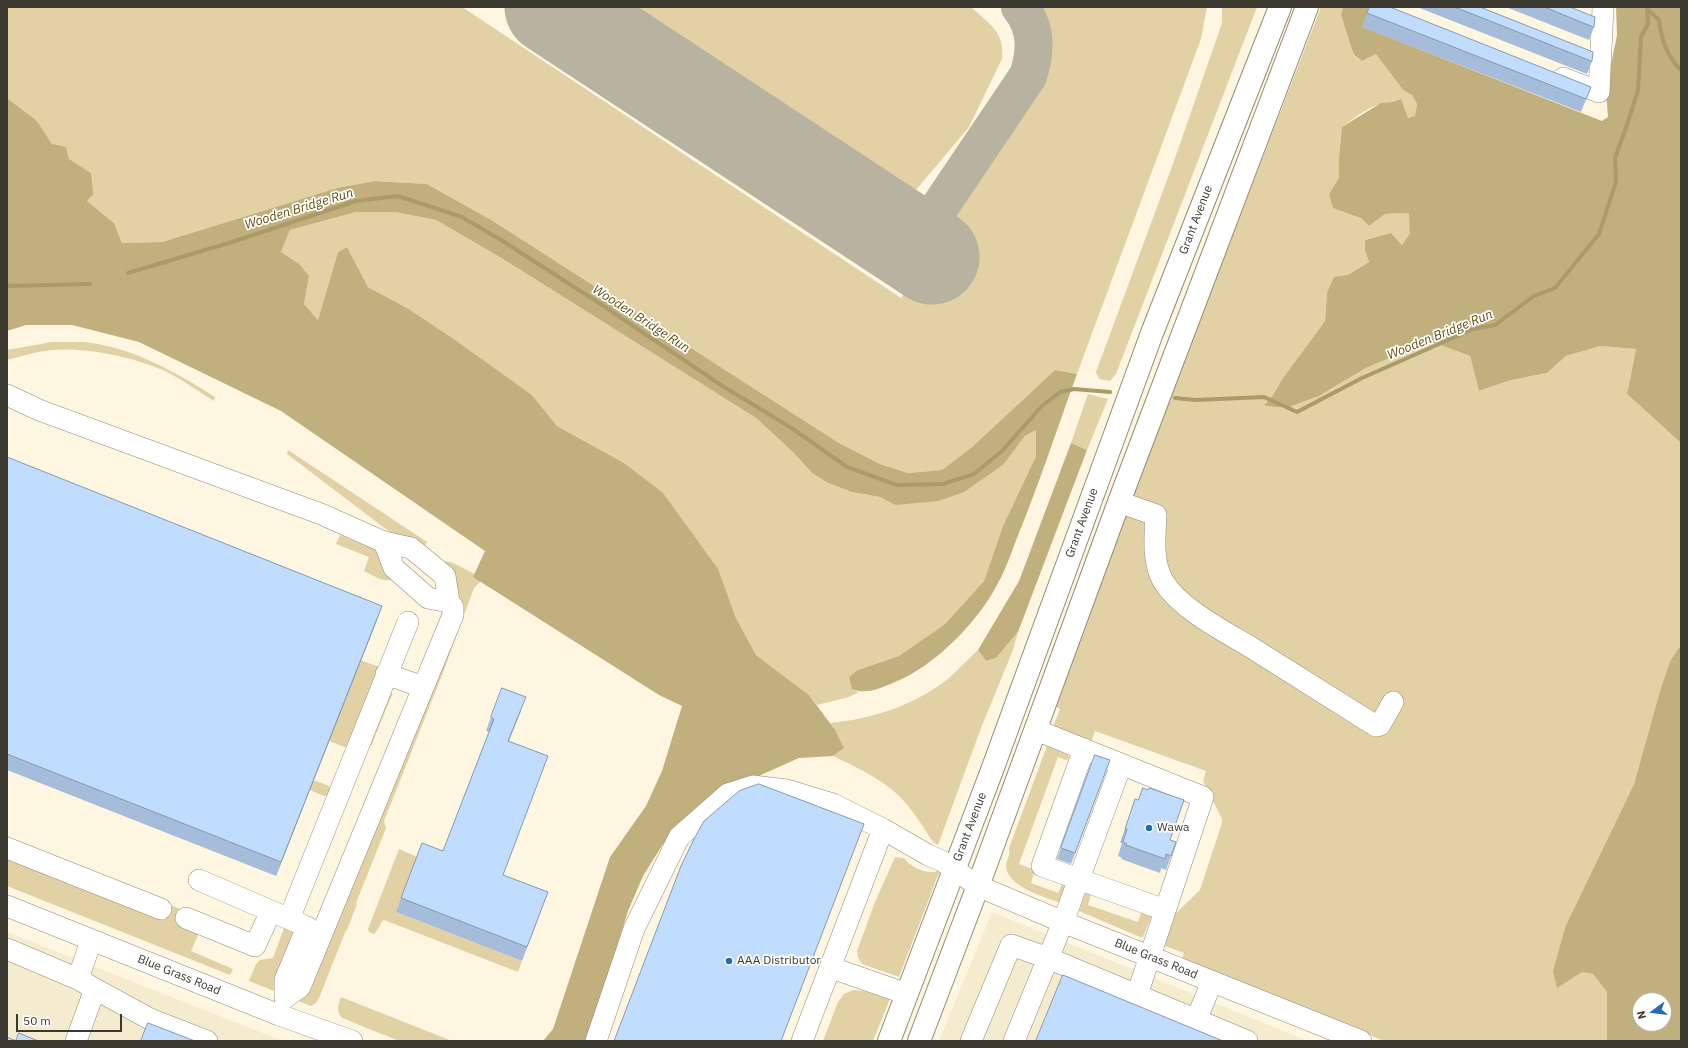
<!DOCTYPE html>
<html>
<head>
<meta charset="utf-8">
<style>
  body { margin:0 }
  #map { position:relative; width:1688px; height:1048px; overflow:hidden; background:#fef6e0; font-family:"IBM Plex Sans",sans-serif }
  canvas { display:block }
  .frame { position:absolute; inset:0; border:8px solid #3b3830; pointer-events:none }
  .north { position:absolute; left:1632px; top:992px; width:40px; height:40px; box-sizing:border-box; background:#fff; border:1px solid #b1afac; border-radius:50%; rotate:255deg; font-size:11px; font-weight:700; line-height:16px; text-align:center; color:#3b3830 }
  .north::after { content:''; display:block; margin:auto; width:14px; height:18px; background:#216aba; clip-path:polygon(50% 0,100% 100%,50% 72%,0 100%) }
  .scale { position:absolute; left:16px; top:1014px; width:106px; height:18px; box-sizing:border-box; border:2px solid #3b3830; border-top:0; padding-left:5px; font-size:12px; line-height:14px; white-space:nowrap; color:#3b3830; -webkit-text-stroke:3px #fff; paint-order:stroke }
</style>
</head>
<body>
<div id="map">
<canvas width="1688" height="1048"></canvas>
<div class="frame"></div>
<div class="north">N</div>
<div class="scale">50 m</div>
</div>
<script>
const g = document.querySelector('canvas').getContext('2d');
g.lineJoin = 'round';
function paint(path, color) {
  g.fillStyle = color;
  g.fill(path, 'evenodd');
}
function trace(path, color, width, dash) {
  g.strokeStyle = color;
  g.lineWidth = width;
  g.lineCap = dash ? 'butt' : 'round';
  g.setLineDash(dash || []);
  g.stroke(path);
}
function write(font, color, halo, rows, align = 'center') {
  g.font = font + ' "IBM Plex Sans",sans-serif';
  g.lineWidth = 3.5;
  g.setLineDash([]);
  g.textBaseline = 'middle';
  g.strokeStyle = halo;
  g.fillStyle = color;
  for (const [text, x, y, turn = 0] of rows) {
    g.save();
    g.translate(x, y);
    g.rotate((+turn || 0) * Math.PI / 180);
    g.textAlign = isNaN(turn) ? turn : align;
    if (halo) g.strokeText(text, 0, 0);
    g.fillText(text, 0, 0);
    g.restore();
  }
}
const built = new Path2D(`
  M992 912 1308 1041H939Z
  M7 932 283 1041H7Z`);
const green = new Path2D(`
  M7 7H462L901 298 1035 97C1038 90 1043 82 1045 74 1051 52 1048 26 1035 7H1207L1201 39 1077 374 1055 370 972 447 942 470 908 473 880 464 839 443 493 221 427 184 375 181 337 188 162 242 122 243 114 223 87 201 91 173 68 159 52 144 37 121 7 98Z
  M638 7H971C989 24 1005 31 1002 59L969 127 916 190Z
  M1222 7H1257L1116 374 1110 381 1099 379 1096 372 1174 161 1222 23Z
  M1321 7H1343L1341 15 1350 44 1354 56 1362 61 1376 54 1403 90 1412 95 1417 104 1415 116 1408 118 1393 102C1372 103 1359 115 1342 127L1339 157V178L1361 218 1369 226 1385 214 1406 213 1410 214V233L1402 245 1391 233 1365 240V251L1369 262 1348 275 1327 293 1325 321 1283 378 1273 395 1264 404 1289 407 1319 396 1366 368 1406 351 1435 343 1470 356 1479 391 1511 380 1547 373 1566 356 1600 346 1636 349 1627 394 1681 443V645L1670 661 1660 691 1634 784 1566 925 1582 972 1593 974 1607 992V1041H1384L1182 959 1184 953 1162 945 1173 916 1200 890 1222 823V819L1203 781 1206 771 1095 731 1092 740H1090L1053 727 1060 709 1056 707 1166 407Z
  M356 212H395L436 220 503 259 756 418 794 453 812 473 828 483 852 492 880 497 895 505 1004 464 1025 436 1036 430V456L1003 526 984 581 945 624 899 656 858 670 852 689 859 692 849 697 817 705 809 695 756 655 735 616 624 463 557 426 532 395 407 308 368 287 347 247 338 252 318 320 304 304 309 276 281 252 290 230Z
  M52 342C62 342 72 342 83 342 130 346 176 372 215 397L214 401C199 392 183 380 167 372 134 357 88 347 51 350 36 352 22 356 7 360V350Z
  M1088 394 1108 399 1087 450 1071 443Z
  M288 450 427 542 426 545 404 541 399 539 287 454Z
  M340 535 384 553 395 578C383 584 375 576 364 571L369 557 336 544Z
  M436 559 453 563 475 574 474 577 481 581 474 588 444 670 384 821 386 828 356 903 357 904 347 930H346L319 998 316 1003 311 1006 249 981 256 964 260 960 273 958 286 923 316 935 441 615 443 603Z
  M1018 632 1013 650 981 728 938 845 933 842C923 827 913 810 900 797 884 780 854 766 833 756L844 748 830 723C872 719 916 705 949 678 959 669 968 659 978 650L986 661 996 658Z
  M344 654 382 668 392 684V695L372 744 368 749 355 751 301 730Z
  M1047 746 1068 755 1069 758 1066 760 1058 757 1019 864 1032 869 1034 872 1031 883 1058 893 1062 884 1067 885 1061 903C1045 897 1007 887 1006 866 1006 860 1011 856 1009 848Z
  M296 774 327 785 330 787 331 790 327 796H324L281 778Z
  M7 839 205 919 191 951 233 969 230 975 7 886Z
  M399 849 417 857 396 912 522 961 518 972 384 920C379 924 379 930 374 934L369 932 368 929Z
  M895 857 904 858C911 868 929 876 940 870L899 977 862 964 858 957 857 951 875 902Z
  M1088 892 1091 894 1088 905 1138 922 1141 913 1144 912 1150 914 1151 917 1143 937H1140L1079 911 1085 894Z
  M853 990 864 991 890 999 873 1041H823L838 1002 844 994Z
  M341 997 452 1041H399L342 1018C336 1011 338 1005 341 997Z`);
const forest = new Path2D(`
  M1343 7H1367L1369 10 1363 27 1602 121 1608 117 1606 90 1617 35 1616 7H1681V443L1627 394 1636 349 1600 346 1566 356 1547 373 1511 380 1479 391 1470 356 1435 343 1406 351 1366 368 1319 396 1289 407H1275L1264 405 1273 395 1283 378 1325 321 1327 293 1334 277 1348 275 1369 262 1365 251V240L1391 233 1402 245 1410 233 1409 214 1406 213 1385 214 1369 226 1361 218 1333 208 1329 194 1339 178V157L1342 127 1381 103 1393 102 1401 99 1408 118 1415 116 1417 104 1412 95 1403 90 1376 54 1362 61 1354 55 1350 44 1341 15Z
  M7 98 37 121 52 144 66 147 69 159 91 173 93 194 87 201 114 223 122 243 162 242 337 188 375 181 427 184 493 221 839 443 880 464 908 473 942 470 972 447 1055 370 1077 374C1057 429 1039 484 1017 538 1011 553 1006 569 998 583 979 621 935 666 895 682 881 688 867 695 852 689L849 677 858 670 899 656 945 624 984 581 1003 526 1036 456V430L1025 436 1004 464 964 492 938 501 895 505 880 497 852 492 828 483 812 473 794 453 756 418 503 259 436 220 395 212H356L290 230 281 252 299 264 309 276 304 304 318 320 338 252 347 247 368 287 407 308 452 338 532 395 557 426 624 463 663 493 718 569 735 616 756 655 809 695 835 730 844 748 833 756 799 758 716 795 663 844 643 876 628 911 587 1041H543L553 1029 610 857 646 806 662 771 682 706 659 695 473 577 485 551 281 411 139 342 72 325H26L7 331Z
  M1071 443 1087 450 1018 632 996 658 986 661 978 650 1019 581Z
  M1681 645V1041H1607V992L1593 974 1582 972 1557 988 1553 971 1566 925 1634 784 1660 691 1670 661ZM1640 1000H1664V1024H1640Z`);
const stream = new Path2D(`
  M1647 9 1659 20C1661 38 1667 57 1681 70
  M128 273 232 242 356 201 398 196 462 217 501 240 599 303 721 385 793 429 847 467 897 485 943 484 974 474 1002 451 1042 406 1060 392 1074 389 1110 392
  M7 286 90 284
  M1175 398 1196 400 1264 397 1297 412 1362 378 1473 329 1495 325 1534 296 1555 288 1599 234 1616 182 1615 158 1629 119 1638 90 1641 37 1648 24 1647 7`);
const taxiway = new Path2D(`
  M914 245 1028 76C1036 52 1037 28 1020 7`);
const runway = new Path2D(`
  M552 7 932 257`);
const minor = new Path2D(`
  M1563 78 1599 92 1603 7
  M7 395 39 410 321 514 384 542 411 548 445 576 449 602
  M1119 502 1156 515C1155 535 1152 562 1163 581 1180 609 1224 631 1252 648 1293 674 1334 700 1376 726L1380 725 1393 702
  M386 674 423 687
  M1036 730 1203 797 1137 995
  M1084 749 1042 866 1165 910
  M7 848 161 909
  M199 880 301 924
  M7 906 279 1015 352 1041
  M186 918 255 946 271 911
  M289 919 408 622
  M307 927 285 980V998L300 987 453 615V607L449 602 428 598 394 568 384 542
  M7 949 78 979 95 989 150 1019 207 1041
  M832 968 907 994
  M78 979 91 941
  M1196 1020 1212 982
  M76 1041 95 989
  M596 1041 634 929 679 837 728 794 753 786 787 790 833 804 883 829 928 855 942 861 978 886 1063 922 1361 1041
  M802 1041 883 829
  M971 1041 1011 945 1048 958 1247 1041
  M1014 1041 1063 922 1121 765`);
const major = new Path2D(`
  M889 1041 991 773 1152 333 1280 7
  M919 1041 978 886 1119 502 1307 7`);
const wall = new Path2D(`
  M1370 7 1591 87 1581 112 1362 27Z
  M1417 7H1480L1592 61 1587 74Z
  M1506 7H1570L1594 27 1589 40Z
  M7 457 377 620 276 876 7 770Z
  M521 711 509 741 503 875 548 892 522 961 396 912 401 898 443 851 489 732 486 731 491 717Z
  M1095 755 1110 760 1071 864 1057 859Z
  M1135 799 1170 840 1176 842 1166 870 1161 868 1160 873 1121 859 1122 858 1118 856 1122 843H1120Z`);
const shadedWall = new Path2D(`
  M382 606 377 620 276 876 281 862Z`);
const building = new Path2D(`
  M1370 7H1390L1591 87 1586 99 1367 13Z
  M1455 7H1480L1593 52 1592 61Z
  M1545 7H1570L1595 17 1594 27Z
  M7 457 382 606 281 862 7 754Z
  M502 688 526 697 508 741 548 756 503 875 548 892 527 947 401 898 422 843 443 851 494 719 491 717Z
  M1095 755 1110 760 1075 853 1061 848Z
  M759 784 864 824 781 1041H614L681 866 694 839 704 821 739 791Z
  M1143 788 1148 790 1149 788 1184 800 1170 840 1176 842 1171 856 1166 854 1165 859 1126 845 1127 844 1123 842 1127 829H1125L1135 799 1138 800Z
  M1063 975 1223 1041H1036Z
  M148 1023 195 1041H141Z
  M19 1033 38 1041H16Z
  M7 1037 16 1041H7Z`);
const markers = [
  [1149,828,4,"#216aba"],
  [729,961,4,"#216aba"]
];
const streetNames = [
  ["Grant Avenue",1196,220,-69],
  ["Grant Avenue",1082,523,-70],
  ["Grant Avenue",970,827,-69],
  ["Blue Grass Road",1156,959,22],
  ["Blue Grass Road",179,975,22]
];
const poiNames = [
  ["Wawa",1157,828],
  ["AAA Distributor",737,961]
];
const waterNames = [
  ["Wooden Bridge Run",299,209,-17],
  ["Wooden Bridge Run",641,319,33],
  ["Wooden Bridge Run",1440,335,-22]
];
paint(built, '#f5ebcf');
paint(green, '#e1d1a4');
paint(forest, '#c1af7d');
trace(stream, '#ac9b69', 4);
trace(taxiway, '#b8b2a1', 38);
trace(runway, '#b8b2a1', 95);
trace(minor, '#938c78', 22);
trace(major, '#938c78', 24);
trace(minor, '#fff', 21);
trace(major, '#fff', 22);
paint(wall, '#a5bdda');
paint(shadedWall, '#869ab2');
paint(building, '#c0dcfe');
trace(building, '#869ab2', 1);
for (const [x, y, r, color] of markers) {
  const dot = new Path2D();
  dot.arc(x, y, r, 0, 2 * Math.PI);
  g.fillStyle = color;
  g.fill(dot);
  trace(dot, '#fff', 1.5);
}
write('12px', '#3b3830', '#fff', streetNames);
write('12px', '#3b3830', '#fff', poiNames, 'left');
write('italic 13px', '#614e10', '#fff', waterNames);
</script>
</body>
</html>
